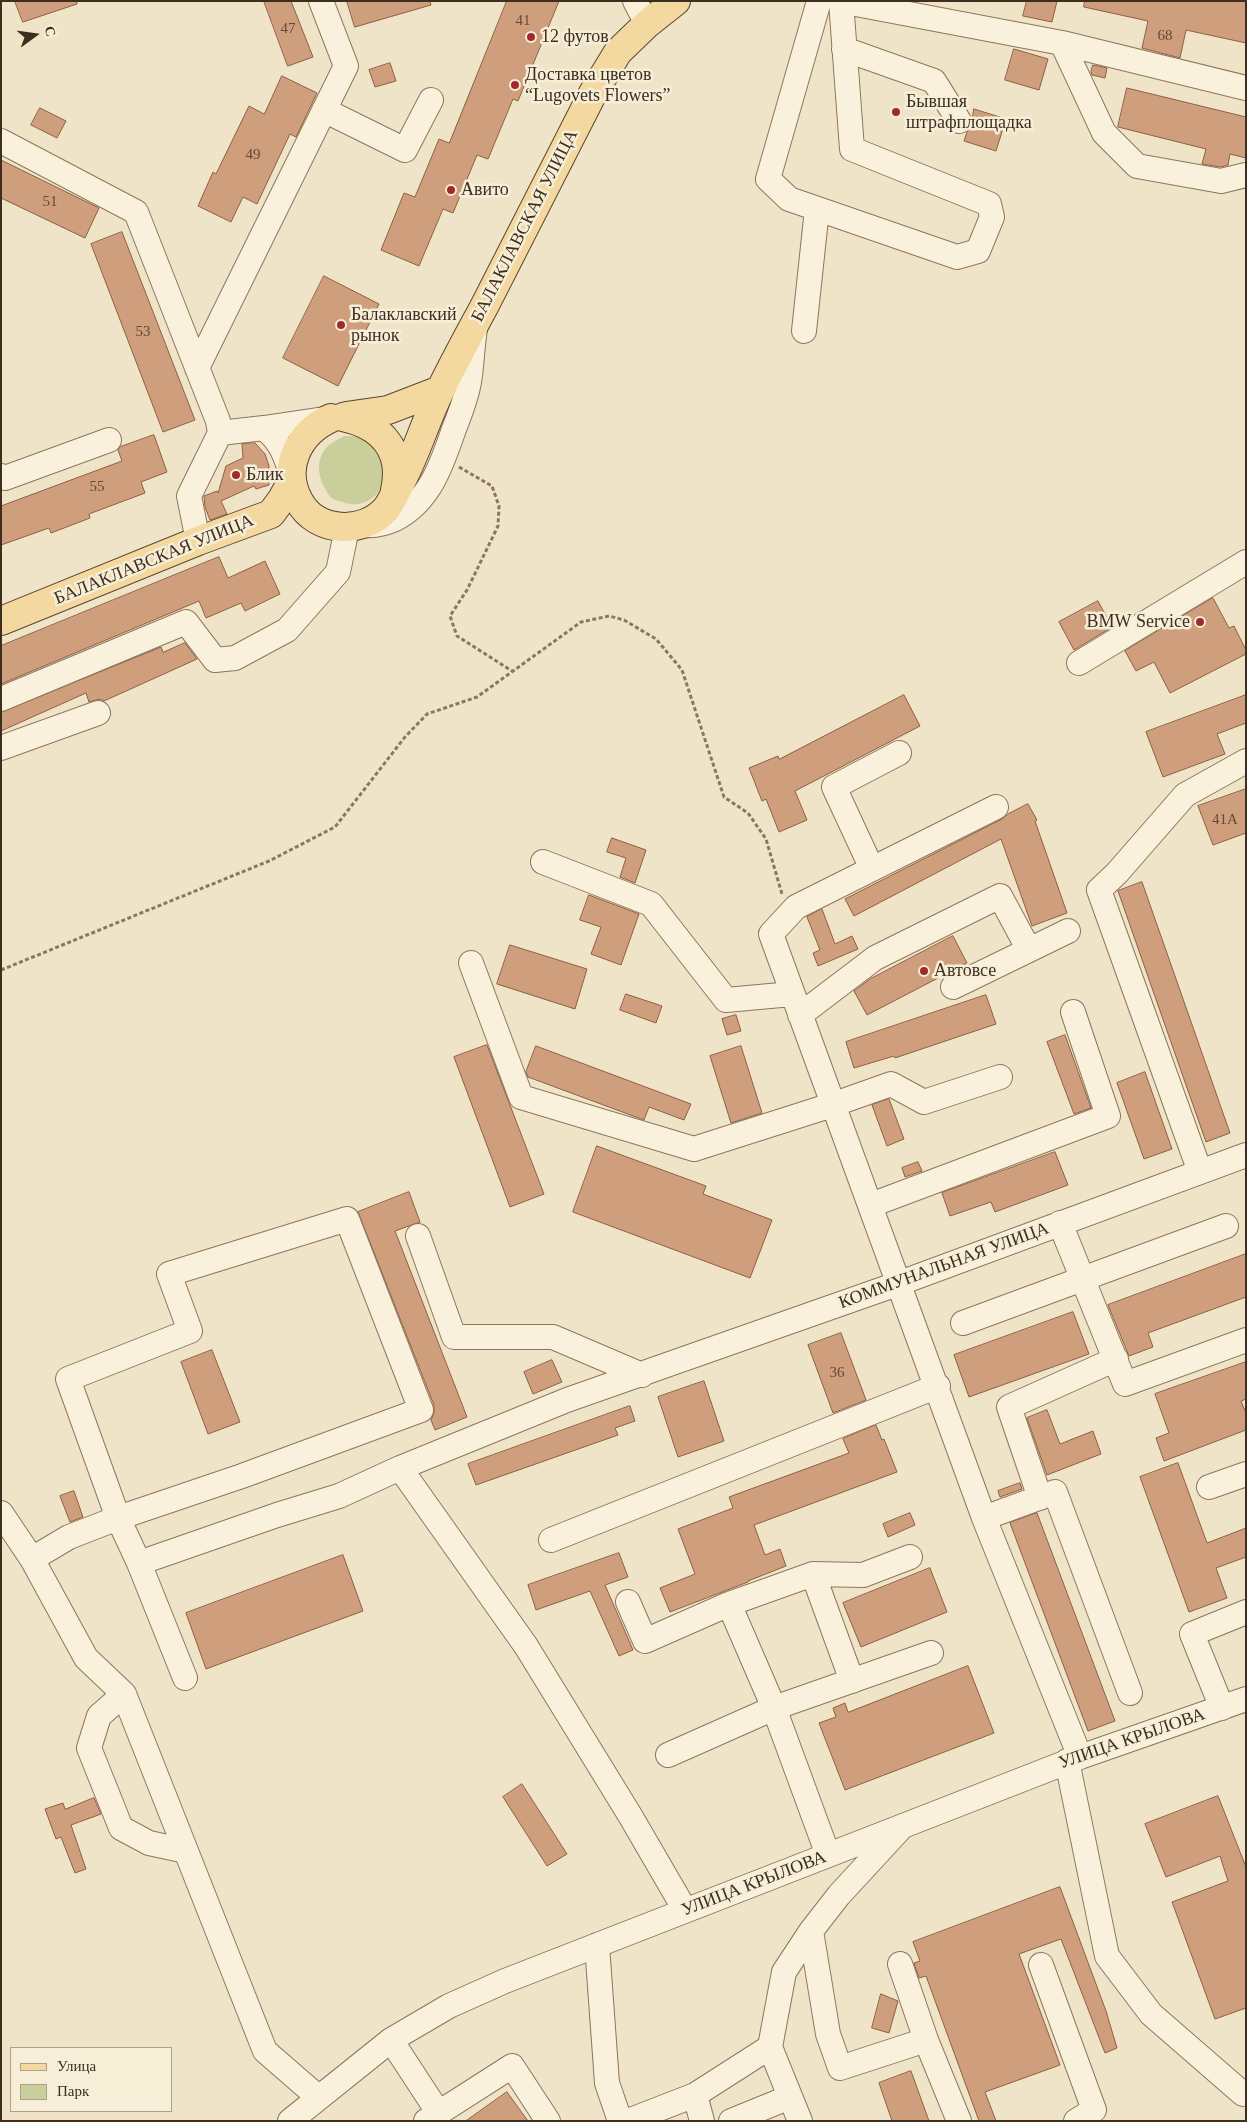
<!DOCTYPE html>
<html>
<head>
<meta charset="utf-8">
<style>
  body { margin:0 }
  #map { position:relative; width:1247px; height:2122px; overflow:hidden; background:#f0e4c8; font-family:"Times New Roman",serif }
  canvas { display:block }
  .frame { position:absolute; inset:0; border:2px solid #3d2e20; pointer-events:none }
  .legend { position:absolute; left:10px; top:2047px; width:162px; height:65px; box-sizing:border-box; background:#f7eed8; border:1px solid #ada18e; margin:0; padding:6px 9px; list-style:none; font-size:15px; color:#3d2e20 }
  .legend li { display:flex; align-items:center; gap:10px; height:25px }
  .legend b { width:25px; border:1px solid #ada18e }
  .north { position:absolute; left:10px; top:10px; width:50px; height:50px; -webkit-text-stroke:4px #f7eed8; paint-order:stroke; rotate:76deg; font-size:14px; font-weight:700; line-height:20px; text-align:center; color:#3d2e20 }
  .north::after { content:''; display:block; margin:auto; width:18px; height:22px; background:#3d2e20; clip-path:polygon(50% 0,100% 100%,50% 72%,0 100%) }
</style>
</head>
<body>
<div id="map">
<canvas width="1247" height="2122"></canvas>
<div class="frame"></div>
<ul class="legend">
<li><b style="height:6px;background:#f3d9a0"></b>Улица</li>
<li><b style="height:14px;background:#c9cf9b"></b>Парк</li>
</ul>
<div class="north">С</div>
</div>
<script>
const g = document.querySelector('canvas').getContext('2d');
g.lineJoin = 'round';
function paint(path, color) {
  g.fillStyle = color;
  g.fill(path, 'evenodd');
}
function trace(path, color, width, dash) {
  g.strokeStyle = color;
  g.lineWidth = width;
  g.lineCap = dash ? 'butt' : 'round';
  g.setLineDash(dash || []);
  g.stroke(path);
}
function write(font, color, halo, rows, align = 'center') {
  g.font = font + ' "Times New Roman",serif';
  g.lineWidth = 5;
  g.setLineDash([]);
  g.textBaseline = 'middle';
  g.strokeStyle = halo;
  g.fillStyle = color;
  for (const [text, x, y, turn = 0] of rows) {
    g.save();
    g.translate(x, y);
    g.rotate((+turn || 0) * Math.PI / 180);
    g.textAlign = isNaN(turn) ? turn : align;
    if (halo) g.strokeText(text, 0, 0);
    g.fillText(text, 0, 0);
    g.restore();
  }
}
const green = new Path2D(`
  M344 436C350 436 358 436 363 437 403 451 386 517 342 502 336 500 332 500 329 495 319 481 313 461 328 446 332 442 339 439 344 436Z`);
const building = new Path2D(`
  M15 1H77V4L23 22Z
  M264 1H291L313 57 288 66Z
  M347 1H430L431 5 355 27Z
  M507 1H559L518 101 513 99 488 159 477 155 453 213 443 209 419 266 381 250 404 193 415 197 439 139 449 143Z
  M1027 1H1057L1052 22 1023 16Z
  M1085 1H1246V43L1186 30 1180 58 1142 48 1148 21 1084 7Z
  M1014 49 1048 59 1039 90 1005 80Z
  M390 63 396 81 375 87 369 70Z
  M1093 65 1107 68 1105 78 1092 75 1091 72Z
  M282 76 317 93 296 137 290 134 257 204 243 197 231 222 198 206 213 172 216 174 249 106 264 114Z
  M1127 88 1246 117V158L1230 154 1228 165 1221 167 1202 164 1206 149 1118 127Z
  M40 108 66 121 57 138 31 125Z
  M974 109 1006 119 996 151 964 141 967 132 971 127Z
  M1 160 99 208 85 238 1 198Z
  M122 232 195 420 163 432 91 244Z
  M324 276 379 304 338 386 283 358Z
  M154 435 167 472 141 482 145 493 89 514 90 518 51 533 49 528 1 545V506L122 461 118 450 120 447Z
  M255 443 265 454 269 466V485L256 489 254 486 221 501 227 514 210 520 205 507 204 496 217 491 218 493 226 466 243 458 242 444Z
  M219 557 228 578 265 561 280 594 245 611 241 603 206 618 199 601 1 684V646Z
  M1213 598 1229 628 1234 626 1246 650V654L1170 693 1154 662 1136 671 1125 651Z
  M1098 601 1112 627 1074 650 1059 622Z
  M185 643 197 659 104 701 100 699 89 702 86 693 1 731V712L161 647 163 652Z
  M904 695 920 726 795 791 807 820 779 832 766 799 762 801 749 768 778 756 779 759Z
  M1246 695V723L1217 734 1225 754 1163 777 1146 732Z
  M1246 789V833L1213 845 1198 806Z
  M1028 804 1037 820 1035 821 1067 913 1032 926 1001 839 854 916 845 899 1002 819 1008 814Z
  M612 838 646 850 635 883 620 877 626 858 607 852Z
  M1142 882 1230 1133 1206 1142 1118 891Z
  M589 895 639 914 621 965 591 954 601 927 580 920Z
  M822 909 835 944 852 936 858 949 818 966 813 953 820 950 807 917Z
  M953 936 967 963 867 1015 854 991 870 979Z
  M510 945 587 969 575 1009 497 984Z
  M626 994 662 1006 656 1023 620 1010Z
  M986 995 996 1024 895 1058 894 1056 854 1068 846 1042Z
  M736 1015 741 1031 727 1035 722 1019Z
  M1065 1035 1091 1108 1074 1114 1047 1042Z
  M487 1045 544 1194 510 1207 454 1057Z
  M536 1046 691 1104 684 1120 649 1107 644 1120 528 1077 526 1072Z
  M741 1046 762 1113 731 1123 710 1056Z
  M1145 1072 1172 1149 1144 1159 1117 1083Z
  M889 1099 904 1139 887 1146 872 1105Z
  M597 1146 706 1186 703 1194 772 1220 750 1278 573 1212Z
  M1055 1152 1068 1185 995 1212 991 1202 950 1216 942 1193Z
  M918 1162 922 1171 905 1177 902 1168Z
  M409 1192 420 1222 395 1231 467 1417 435 1430 431 1420 434 1413V1405L358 1212Z
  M1246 1254V1297L1148 1333 1153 1347 1129 1356 1108 1305Z
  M1073 1312 1089 1354 969 1397 954 1355Z
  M841 1333 866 1400 833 1413 808 1345Z
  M212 1350 240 1422 208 1434 181 1362Z
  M552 1360 562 1382 533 1394 524 1372Z
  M1246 1362V1399L1241 1401 1246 1413V1430L1164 1461 1156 1438 1169 1433 1155 1394Z
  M704 1381 724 1441 678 1457 658 1397Z
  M630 1406 635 1421 615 1428 618 1435 476 1485 468 1464Z
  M1047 1410 1060 1444 1093 1431 1101 1454 1047 1475 1027 1418Z
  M876 1425 882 1440 884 1439 897 1472 754 1525 765 1555 780 1549 786 1566 748 1581V1582L670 1612 660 1588 695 1574 678 1529 733 1508 729 1497 849 1453 843 1439Z
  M1178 1463 1207 1543 1246 1528V1557L1216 1568 1227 1598 1189 1612 1140 1477Z
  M1020 1483 1022 1489 1000 1497 998 1491Z
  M74 1491 83 1517 70 1522 60 1496Z
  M910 1513 915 1525 888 1537 883 1524Z
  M1037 1513 1115 1721 1088 1731 1010 1523Z
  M619 1553 628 1577 605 1585 633 1650 619 1656 590 1591 536 1610 528 1585Z
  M343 1555 363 1611 206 1669 186 1613Z
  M930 1568 947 1612 861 1647 843 1603Z
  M968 1666 994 1733 845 1790 819 1723 836 1717 833 1708 845 1703 848 1712Z
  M522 1784 567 1854 547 1866 503 1797Z
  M1218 1796 1246 1867V2008L1215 2019 1172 1902 1228 1881 1220 1856 1166 1877 1145 1824Z
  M94 1798 101 1814 71 1825 86 1869 75 1873 61 1837 56 1839 45 1809 63 1803 65 1809Z
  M1060 1887 1106 2011 1117 2048 1105 2053 1061 1939 1019 1954 1060 2065 985 2092 996 2121H979L926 1976 919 1978 914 1963 920 1961 913 1942Z
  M881 1994 898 2001 889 2033 872 2028Z
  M911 2071 929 2121H892L879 2083Z
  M507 2092 528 2121H466Z`);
const path = new Path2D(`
  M459 467 492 486 499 506 498 526 467 590 450 616 457 636 512 671
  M1 970 269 861 335 827 405 737 427 714 477 697 581 622 609 616 624 620 656 639 682 670 724 797 748 813 766 839 782 894`);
const minor = new Path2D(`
  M635 1 647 24
  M819 1 768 179 789 199 957 257 978 251 992 217 989 204 852 149 841 1
  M840 1 1062 43 1246 88
  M1062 43 1104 133 1137 166 1221 181 1246 175
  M844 49 934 81 959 121
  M324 110 405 150 431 100
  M1 141 136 212 218 421 220 433 189 496 198 541
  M804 331 817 209
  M197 368 346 66 321 1
  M264 428C280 441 285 454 291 473
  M220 433 264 428 331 418
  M1 476 5 478 109 440
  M366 525C377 526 386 523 395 519 430 501 442 464 454 429 460 414 466 399 469 382 472 365 472 347 475 329
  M1079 663 1246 562
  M1 699 186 622 215 660 235 658 287 630 338 572 347 528
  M1 748 98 713
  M996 807 796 907 771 934 984 1518 1080 1757
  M543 862 651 904 726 1000 792 994
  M872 869 834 787 899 753
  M471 963 521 1097 694 1149 832 1105 891 1084 924 1102 1000 1077
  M953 987 1068 931
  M800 1015 875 958 1000 896 1029 950
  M1200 1172 1099 890 1117 873 1185 795 1246 761
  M871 1205 1108 1116 1073 1012
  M1060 1223 1125 1384 1246 1340
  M418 1236 454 1337H553L642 1375
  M963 1323 1226 1226
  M400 1468 526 1646 631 1817 685 1910
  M1209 1487 1246 1474
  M1040 1498 1009 1407 1116 1359
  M1 1513 32 1559 86 1658 124 1694 265 2051 318 2097
  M984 1518 1055 1492 1130 1693
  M551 1540 938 1386
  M32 1559 69 1537 118 1518 242 1476 421 1410 347 1219 169 1274 190 1331 68 1379 118 1518 139 1563 185 1678
  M139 1563 277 1515 339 1496 400 1468 567 1400 900 1283 1246 1155
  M813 1574 852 1681
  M628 1602 645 1641 729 1604 813 1574 863 1575 910 1557
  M729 1604 774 1708 828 1855
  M124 1694 99 1716 89 1748 121 1828 149 1843 186 1851
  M1222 1708 1192 1634 1246 1612
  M668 1755 774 1708 931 1653
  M1067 1761 1107 1956 1151 2014 1243 2094 1246 2093
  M811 1931 828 2034 840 2068 926 2040
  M597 1945 607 2083 620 2121
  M900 1964 926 2040 959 2121
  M1041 1965 1094 2110 1076 2121
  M391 2040 438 2112
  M695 2095 702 2121
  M290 2121 391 2040 449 2006 505 1981 1080 1757 1246 1699
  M426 2121 512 2066 548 2121
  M628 2121 695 2095 770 2047
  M731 2121 790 2097
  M800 2121 770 2047 784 1972 811 1931 839 1895 899 1830`);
const major = new Path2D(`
  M346 416 388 410 440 390
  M343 417C381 425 404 450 395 490
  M331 418C298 433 281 468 299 501 316 533 363 535 386 509 392 501 396 491 401 482 417 452 426 419 441 389 455 360 470 333 485 305 521 234 557 164 593 93L618 52 647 24 676 1
  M1 621 198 541 271 514 282 499 292 481`);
const markers = [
  [531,37,5,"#9e2a2b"],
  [515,85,5,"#9e2a2b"],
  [896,112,5,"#9e2a2b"],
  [451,190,5,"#9e2a2b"],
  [341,325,5,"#9e2a2b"],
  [236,475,5,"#9e2a2b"],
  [1200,622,5,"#9e2a2b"],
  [924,971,5,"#9e2a2b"]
];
const numberNames = [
  ["41",523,21],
  ["47",288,29],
  ["68",1165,36],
  ["49",253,155],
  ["51",50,202],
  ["53",143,332],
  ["55",97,487],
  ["41А",1225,820],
  ["36",837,1373]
];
const poiNames = [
  ["12 футов",541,37],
  ["Доставка цветов",525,75],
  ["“Lugovets Flowers”",525,96],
  ["Бывшая",906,102],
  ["штрафплощадка",906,123],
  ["Авито",461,190],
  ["Балаклавский",351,315],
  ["рынок",351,336],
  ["Блик",246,475],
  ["BMW Service",1190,622,"right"],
  ["Автовсе",934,971]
];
const streetNames = [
  ["БАЛАКЛАВСКАЯ УЛИЦА",525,226,-63],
  ["БАЛАКЛАВСКАЯ УЛИЦА",154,560,-22],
  ["КОММУНАЛЬНАЯ УЛИЦА",944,1266,-20],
  ["УЛИЦА КРЫЛОВА",1132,1739,-19],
  ["УЛИЦА КРЫЛОВА",754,1884,-21]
];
paint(green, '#c9cf9b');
paint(building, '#cf9f7d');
trace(building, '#8d5f41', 1);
trace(minor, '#8d765c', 26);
trace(major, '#5b4430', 30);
trace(path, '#8d765c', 3, [4, 2.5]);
trace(minor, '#faf1dc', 24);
trace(major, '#f3d9a0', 28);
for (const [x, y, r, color] of markers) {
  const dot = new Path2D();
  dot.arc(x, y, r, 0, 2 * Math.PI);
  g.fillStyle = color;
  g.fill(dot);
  trace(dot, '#f7eed8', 2);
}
write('15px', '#624a37', null, numberNames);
write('18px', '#3d2e20', '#f7eed8', poiNames, 'left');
write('18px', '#3d2e20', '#f7eed8', streetNames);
</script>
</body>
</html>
